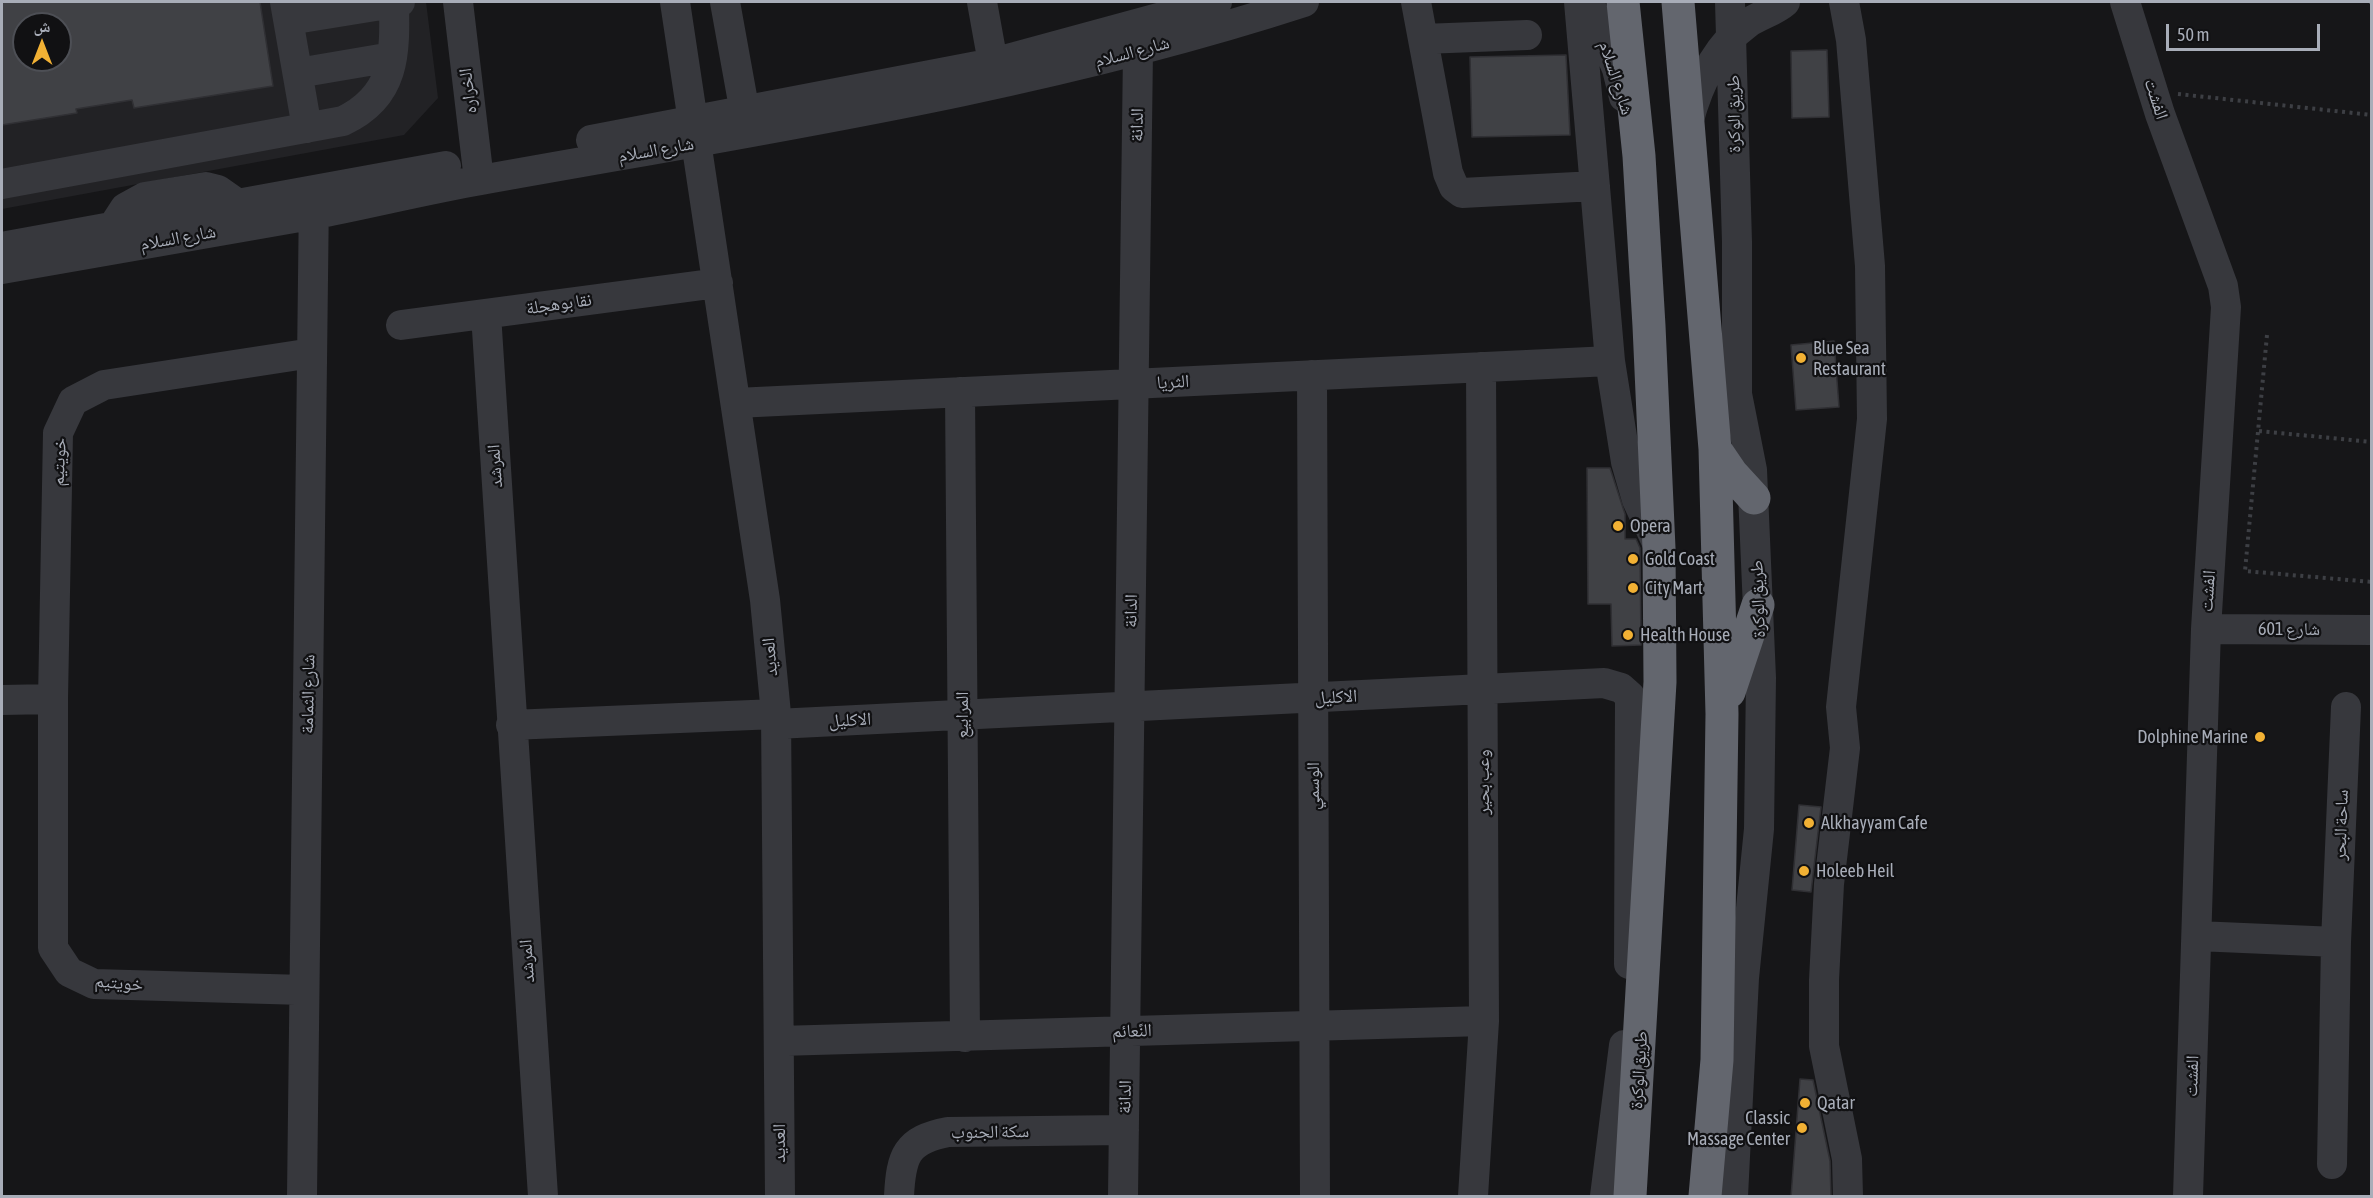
<!DOCTYPE html>
<html>
<head>
<meta charset="utf-8">
<style>
  body { margin:0 }
  #map { position:relative; width:2373px; height:1198px; overflow:hidden; background:#161618; font-family:"Asap Condensed","Noto Naskh Arabic",sans-serif }
  canvas { display:block }
  .frame { position:absolute; inset:0; border:3px solid #a8adb8; pointer-events:none }
  .north { position:absolute; left:12px; top:12px; width:60px; height:60px; box-sizing:border-box; background:#111113; border:2px solid #4d4f55; border-radius:50%; rotate:0deg; font-size:16px; font-weight:700; line-height:24px; text-align:center; color:#a8adb8 }
  .north::after { content:''; display:block; margin:auto; width:21px; height:27px; background:#f2b134; clip-path:polygon(50% 0,100% 100%,50% 72%,0 100%) }
  .scale { position:absolute; left:2166px; top:24px; width:154px; height:27px; box-sizing:border-box; border:3px solid #a8adb8; border-top:0; padding-left:8px; font-size:18px; line-height:21px; white-space:nowrap; color:#a8adb8; -webkit-text-stroke:4px #111113; paint-order:stroke }
</style>
</head>
<body>
<div id="map">
<canvas width="2373" height="1198"></canvas>
<div class="frame"></div>
<div class="north">ش</div>
<div class="scale">50 m</div>
</div>
<script>
const g = document.querySelector('canvas').getContext('2d');
g.lineJoin = 'round';
function paint(path, color) {
  g.fillStyle = color;
  g.fill(path, 'evenodd');
}
function trace(path, color, width, dash) {
  g.strokeStyle = color;
  g.lineWidth = width;
  g.lineCap = dash ? 'butt' : 'round';
  g.setLineDash(dash || []);
  g.stroke(path);
}
function write(font, color, halo, rows, align = 'center') {
  g.font = font + ' "Asap Condensed","Noto Naskh Arabic",sans-serif';
  g.lineWidth = 4.5;
  g.setLineDash([]);
  g.textBaseline = 'middle';
  g.strokeStyle = halo;
  g.fillStyle = color;
  for (const [text, x, y, turn = 0] of rows) {
    g.save();
    g.translate(x, y);
    g.rotate((+turn || 0) * Math.PI / 180);
    g.textAlign = isNaN(turn) ? turn : align;
    if (halo) g.strokeText(text, 0, 0);
    g.fillText(text, 0, 0);
    g.restore();
  }
}
const built = new Path2D(`
  M2 2H426L438 98 404 135 2 209ZM24 24H60V60H24Z`);
const building = new Path2D(`
  M2 2H260L273 86 134 108 132 100 76 109 77 113 2 125ZM24 24H60V60H24Z
  M1827 50 1829 117 1792 118 1791 51Z
  M1566 55 1570 135 1472 137 1470 57Z
  M1834 341 1839 407 1796 410 1791 345Z
  M1587 468H1610L1625 514V539H1636L1640 548 1641 645 1612 646 1611 604H1588Z
  M1799 805 1821 807 1811 892 1792 890Z
  M1800 1079 1813 1080 1830 1161 1831 1197H1791Z`);
const path = new Path2D(`
  M2369 2H2372
  M2178 94 2372 115
  M2267 335 2245 571 2372 582
  M2259 431 2372 442`);
const minor = new Path2D(`
  M285 2 307 128
  M458 2 479 180
  M675 2 765 600 776 714 780 1196
  M725 2 745 113
  M982 2 993 63
  M1416 2 1448 173 1454 187 1462 193 1595 186
  M1579 2 1610 361 1626 462 1637 500 1658 545
  M1589 2 1617 69 1624 97
  M1730 2 1737 242V394L1752 470 1761 678 1759 829 1744 978 1733 1196
  M1844 2 1851 40 1870 266 1872 419 1841 707 1845 748 1829 884 1824 980V1046L1847 1159 1848 1196
  M2125 2 2160 114 2223 286 2226 307 2206 629 2188 1196
  M289 20 400 2
  M1423 39 1527 35
  M298 73 392 57
  M1688 123C1698 85 1716 46 1748 23 1760 15 1775 11 1785 2
  M591 140 993 63 1217 2
  M2 184 343 121C396 96 395 54 394 2
  M112 228 125 208 145 197 206 187 218 190 238 204
  M2 247 446 166
  M2 269C105 251 208 233 311 215 368 204 424 190 481 180 758 130 1036 89 1304 2
  M486 314 543 1196
  M401 325 718 283
  M1312 375 1315 1196
  M960 392 965 1037
  M736 403 1610 361
  M2206 629 2372 630
  M2 700 53 699
  M776 724 1604 683 1621 688 1630 696 1629 964
  M511 725 776 714
  M2197 936 2336 942
  M304 990 94 984 69 972 53 948V699L58 433 73 401 104 385 312 353
  M779 1041 1484 1021
  M2332 1164 2336 942 2346 707
  M302 1196 314 195
  M899 1196C901 1156 906 1140 948 1132L1124 1130
  M1123 1196 1138 51 1135 33
  M1473 1196 1484 1021 1481 367
  M1605 1196 1624 1045`);
const highway = new Path2D(`
  M1623 2 1639 156 1649 326 1659 548 1660 682 1630 1196
  M1678 2 1715 449 1722 714 1717 1060 1705 1196
  M1715 449 1732 474 1754 498
  M1729 692 1758 605`);
const markers = [
  [1801,358,6,"#f2b134"],
  [1618,526,6,"#f2b134"],
  [1633,559,6,"#f2b134"],
  [1633,588,6,"#f2b134"],
  [1628,635,6,"#f2b134"],
  [2260,737,6,"#f2b134"],
  [1809,823,6,"#f2b134"],
  [1804,871,6,"#f2b134"],
  [1805,1103,6,"#f2b134"],
  [1802,1128,6,"#f2b134"]
];
const streetNames = [
  ["شارع السلام",1132,52,-15],
  ["شارع السلام",1616,78,72],
  ["الخراره",468,91,-97],
  ["الفشت",2156,99,72],
  ["طريق الوكرة",1734,114,-91],
  ["الدانة",1137,125,-89],
  ["شارع السلام",656,150,-10],
  ["شارع السلام",178,238,-10],
  ["نقا بوهجلة",559,304,-8],
  ["الثريا",1173,382,-3],
  ["خويتيم",59,462,-87],
  ["المرشد",495,466,-94],
  ["الفشت",2208,591,-86],
  ["طريق الوكرة",1758,599,-92],
  ["الدانة",1131,611,-89],
  ["شارع 601",2289,629],
  ["العديد",770,657,-95],
  ["شارع الثمامة",308,694,-89],
  ["الاكليل",1336,697,-3],
  ["المرابيع",962,715,-90],
  ["الاكليل",850,720,-3],
  ["وعب بحير",1483,782,-90],
  ["الوسمي",1313,786,-90],
  ["ساحة البحر",2341,825,-88],
  ["المرشد",527,961,-94],
  ["خويتيم",119,983,5],
  ["النًعائم",1132,1031,-2],
  ["طريق الوكرة",1639,1070,-86],
  ["الفشت",2192,1076,-88],
  ["الدانة",1125,1097,-89],
  ["سكة الجنوب",990,1132,-1],
  ["العديد",779,1143,-90]
];
const poiNames = [
  ["Blue Sea",1813,348],
  ["Restaurant",1813,369],
  ["Opera",1630,526],
  ["Gold Coast",1645,559],
  ["City Mart",1645,588],
  ["Health House",1640,635],
  ["Dolphine Marine",2248,737,"right"],
  ["Alkhayyam Cafe",1821,823],
  ["Holeeb Heil",1816,871],
  ["Qatar",1817,1103],
  ["Classic",1790,1118,"right"],
  ["Massage Center",1790,1139,"right"]
];
paint(built, '#222225');
paint(building, '#404145');
trace(building, '#303034', 1.5);
trace(path, '#3d3f44', 4, [3, 4.5]);
trace(minor, '#37383d', 30);
trace(highway, '#63666e', 33);
for (const [x, y, r, color] of markers) {
  const dot = new Path2D();
  dot.arc(x, y, r, 0, 2 * Math.PI);
  g.fillStyle = color;
  g.fill(dot);
  trace(dot, '#111113', 2);
}
write('18px', '#a8adb8', '#111113', streetNames);
write('18px', '#a8adb8', '#111113', poiNames, 'left');
</script>
</body>
</html>
